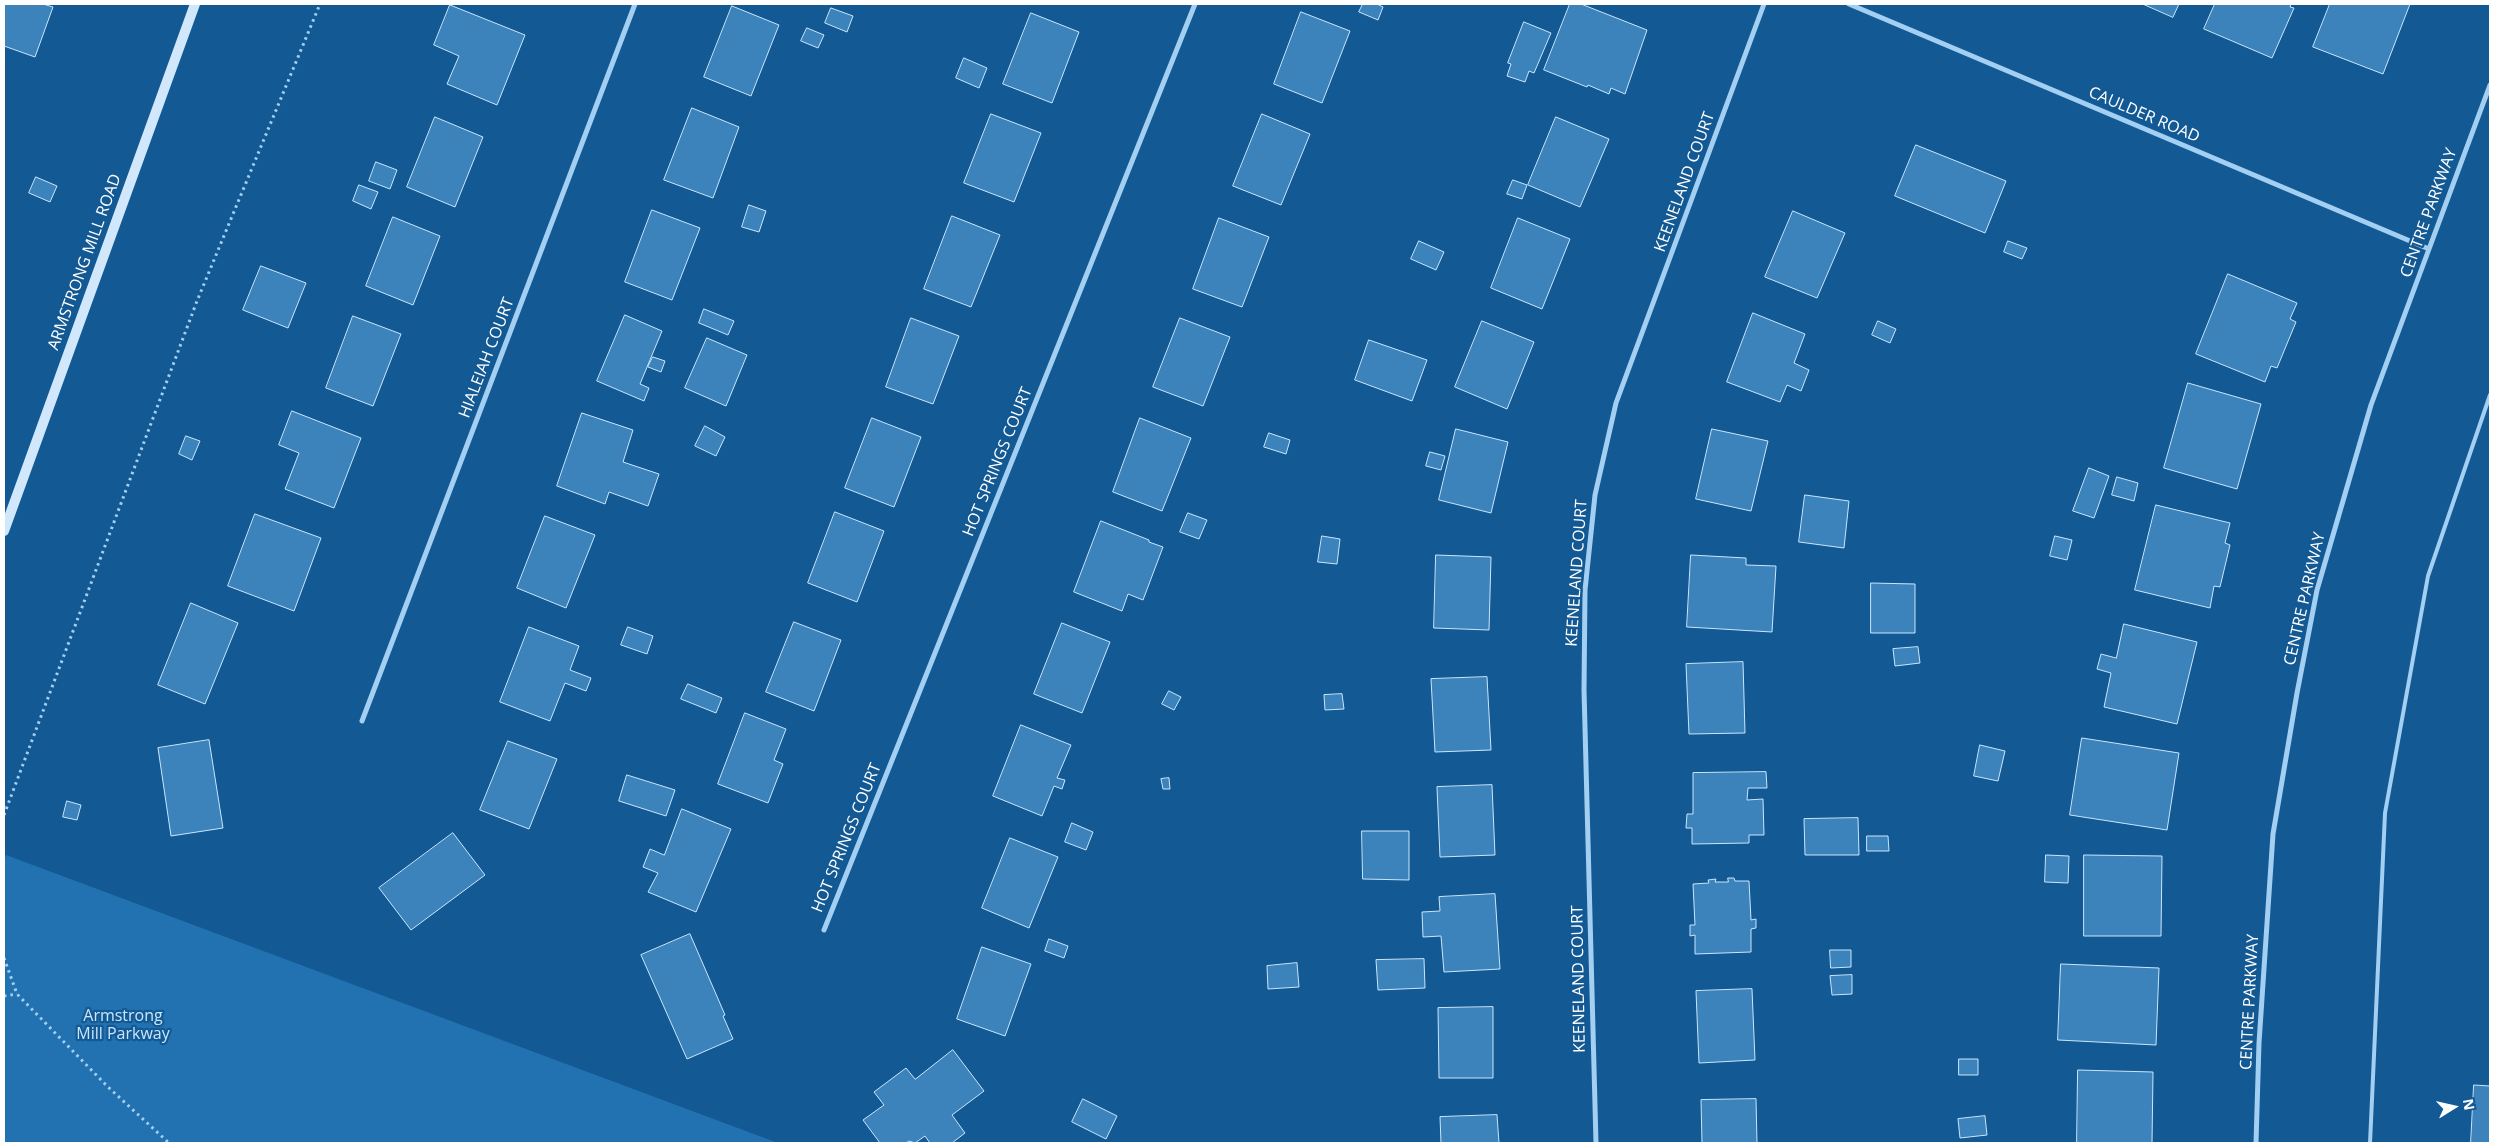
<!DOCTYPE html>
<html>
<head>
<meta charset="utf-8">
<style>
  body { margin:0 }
  #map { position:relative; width:2494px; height:1147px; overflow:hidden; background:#135994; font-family:"Open Sans",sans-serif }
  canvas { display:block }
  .frame { position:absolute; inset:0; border:5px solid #fff; pointer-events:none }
  .north { position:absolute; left:2429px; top:1082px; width:50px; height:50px; -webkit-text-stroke:4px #135994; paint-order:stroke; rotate:80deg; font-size:14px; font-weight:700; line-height:20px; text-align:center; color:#fff }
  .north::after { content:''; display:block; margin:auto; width:18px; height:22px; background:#fff; clip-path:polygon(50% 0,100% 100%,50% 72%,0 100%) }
</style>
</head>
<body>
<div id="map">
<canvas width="2494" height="1147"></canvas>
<div class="frame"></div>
<div class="north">N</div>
</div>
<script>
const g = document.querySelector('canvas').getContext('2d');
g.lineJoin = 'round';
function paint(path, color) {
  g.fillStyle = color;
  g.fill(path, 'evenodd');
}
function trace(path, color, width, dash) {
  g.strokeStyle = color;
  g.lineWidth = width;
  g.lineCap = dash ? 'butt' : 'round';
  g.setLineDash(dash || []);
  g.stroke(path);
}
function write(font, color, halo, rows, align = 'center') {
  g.font = font + ' "Open Sans",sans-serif';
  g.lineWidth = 4.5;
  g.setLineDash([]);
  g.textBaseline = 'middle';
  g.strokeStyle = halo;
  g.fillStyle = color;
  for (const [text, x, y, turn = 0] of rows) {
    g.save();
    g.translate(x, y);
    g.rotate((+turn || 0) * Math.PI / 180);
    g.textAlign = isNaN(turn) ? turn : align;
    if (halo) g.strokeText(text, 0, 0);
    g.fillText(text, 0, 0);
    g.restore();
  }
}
const green = new Path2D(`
  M6 855 778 1143H4V862Z`);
const building = new Path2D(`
  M4 4H43L53 7 35 57 4 46Z
  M1363 4H1377L1383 7 1378 20 1359 12Z
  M1570 4H1581L1647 30 1625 94 1611 88 1609 94 1588 85 1587 87 1544 70Z
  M2143 4H2179L2173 17Z
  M2215 4H2291L2290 7 2294 8 2272 58 2204 29Z
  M2330 4H2410L2383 74 2313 47Z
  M450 5 525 35 497 105 447 84 459 56 434 45Z
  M732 6 779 25 751 96 704 77Z
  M831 8 853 16 847 32 825 23Z
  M1301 12 1350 31 1322 103 1274 84Z
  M1031 13 1079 32 1052 103 1003 84Z
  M1524 22 1551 33 1534 73 1529 71 1525 82 1507 76 1511 64 1508 63Z
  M807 28 824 35 818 48 801 41Z
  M964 58 987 68 979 88 956 78Z
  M692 108 739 127 713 198 664 180Z
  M991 114 1041 133 1014 202 964 183Z
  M1262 114 1310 134 1281 205 1233 186Z
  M435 117 483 137 455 207 407 187Z
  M1556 117 1609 139 1580 207 1528 185Z
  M1916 145 2006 181 1985 233 1895 196Z
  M376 162 397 170 390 189 369 181Z
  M36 177 57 186 50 202 29 193Z
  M1513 180 1527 185 1522 199 1507 194Z
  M359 185 378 192 371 209 353 201Z
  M749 205 766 211 759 232 742 227Z
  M652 210 700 228 672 300 625 282Z
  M1793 211 1845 233 1817 298 1765 277Z
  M952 216 1000 235 971 307 924 289Z
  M393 217 440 236 413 305 366 286Z
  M1219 218 1269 237 1242 307 1193 289Z
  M1518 218 1570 239 1542 309 1491 288Z
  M1419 241 1444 252 1436 270 1411 259Z
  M2008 241 2027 248 2022 259 2004 252Z
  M261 266 306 283 288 328 243 310Z
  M2228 274 2297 303 2290 319 2296 322 2277 368 2271 366 2265 382 2196 354Z
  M704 309 734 321 728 335 699 323Z
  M1753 313 1805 334 1794 363 1809 370 1801 391 1787 385 1780 402 1727 382Z
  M625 315 662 331 640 384 649 388 644 401 597 381Z
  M353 316 401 334 373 406 326 388Z
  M911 318 959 336 933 404 886 387Z
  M1180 318 1230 337 1203 406 1153 387Z
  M1482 321 1534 342 1507 409 1455 387Z
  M1878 321 1896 329 1890 343 1872 335Z
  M707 338 747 355 726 406 685 388Z
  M1369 340 1427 360 1412 401 1355 380Z
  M653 357 665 361 661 372 648 367Z
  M2188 383 2261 404 2237 489 2164 468Z
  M292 411 361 438 334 508 285 489 299 453 279 445Z
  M582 413 633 430 623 462 659 474 648 506 609 492 605 504 557 486Z
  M872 418 921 437 894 507 845 488Z
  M1140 418 1191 438 1162 511 1113 492Z
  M705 426 725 437 716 456 695 446Z
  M1456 429 1508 442 1491 513 1439 500Z
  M1712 429 1768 441 1751 511 1696 499Z
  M1269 433 1290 440 1286 454 1264 447Z
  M186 436 200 441 192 460 179 454Z
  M1430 452 1445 456 1441 470 1426 466Z
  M2089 468 2109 476 2094 518 2073 511Z
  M2117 477 2138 483 2134 501 2112 495Z
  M1805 495 1849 501 1844 548 1799 542Z
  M2156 505 2230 523 2225 543 2230 545 2220 587 2214 586 2210 608 2135 590Z
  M835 512 884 531 857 602 808 583Z
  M1188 513 1207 520 1199 539 1180 532Z
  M255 514 321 538 294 611 228 586Z
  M545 516 595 535 566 608 517 588Z
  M1101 521 1149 540V542L1163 547 1143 600 1128 594 1122 611 1074 592Z
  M1322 536 1340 539 1337 564 1318 562Z
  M2055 536 2072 540 2067 560 2050 556Z
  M1436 555 1491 557 1489 630 1434 628Z
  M1691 555 1746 558V565L1776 566 1772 632 1687 627Z
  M1871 583 1915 584V633H1871Z
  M191 603 238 623 205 704 158 685Z
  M794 622 841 640 814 711 766 692Z
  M1062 623 1110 642 1082 713 1034 694Z
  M2124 624 2197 642 2177 724 2104 707 2111 673 2097 669 2101 654 2116 658Z
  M529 627 579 646 570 670 591 678 586 691 565 683 550 721 500 702Z
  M628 627 653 636 647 654 621 645Z
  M1918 647 1920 663 1895 666 1893 649Z
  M1743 662 1745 733 1689 734 1686 664Z
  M1487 677 1491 750 1435 752 1431 679Z
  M688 684 722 698 716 713 681 699Z
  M1169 691 1181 697 1174 710 1162 704Z
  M1342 694 1344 709 1325 710 1324 695Z
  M745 713 786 729 774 760 783 764 768 803 718 784Z
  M1021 725 1071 745 1057 778 1065 780 1062 789 1054 786 1042 816 993 796Z
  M2082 738 2179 753 2167 830 2070 815Z
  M209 740 223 828 171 836 158 748Z
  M508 741 557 759 529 829 480 810Z
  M1980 745 2005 751 1998 781 1974 776Z
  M1766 772 1767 788H1748L1747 800 1763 799 1764 835H1749V843L1692 844V828H1686L1687 814H1693V773Z
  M627 775 675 790 666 816 619 801Z
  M1169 778 1170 789H1163L1161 779Z
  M1492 785 1495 855 1440 857 1437 787Z
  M67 801 81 805 77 820 63 817Z
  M682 809 731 829 696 912 648 892 658 873 643 867 650 849 664 855Z
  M1858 818 1859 855H1805L1804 819Z
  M1072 823 1093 832 1086 850 1065 842Z
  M1362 831H1409V880L1363 879Z
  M453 833 485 875 411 930 379 888Z
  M1867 836H1888L1889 851H1867Z
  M1010 838 1058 857 1029 928 982 908Z
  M2046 855 2069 856 2068 883 2045 882Z
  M2084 855 2162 856 2161 936H2084Z
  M1728 878H1734L1735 881H1749L1751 920 1756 919V928L1751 929V952L1695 954V935L1690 936V925H1695L1693 884 1709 883 1708 880 1716 879 1715 882H1728Z
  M1495 894 1500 969 1444 972 1441 936 1423 937 1422 912 1440 911 1439 897Z
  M690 934 725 1015 723 1016 733 1039 687 1059 641 955Z
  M1049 939 1068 946 1064 958 1045 951Z
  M982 947 1031 964 1005 1036 957 1019Z
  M1830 950H1851V967L1831 968Z
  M1424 959 1425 988 1378 990 1376 960Z
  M1297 963 1299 987 1268 989 1267 966Z
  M2061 964 2159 968 2156 1045 2058 1040Z
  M1852 975V994L1832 995 1830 976Z
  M1752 989 1755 1060 1699 1063 1696 991Z
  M1493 1007V1078H1439L1438 1008Z
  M953 1050 984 1091 952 1115 965 1133 952 1143H930L925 1136 915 1143 909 1141 906 1143H880L863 1120 884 1105 874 1092 906 1068 915 1079Z
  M1959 1059H1978V1075H1959Z
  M2078 1070 2153 1072 2152 1143H2077Z
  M2474 1085 2490 1086V1143H2471Z
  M1083 1099 1117 1116 1106 1139 1072 1122Z
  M1756 1099 1757 1143H1702L1701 1100Z
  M1497 1115 1499 1143H1441L1440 1117Z
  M1985 1116 1987 1135 1960 1138 1958 1119Z`);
const path = new Path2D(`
  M4 815 197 301 320 4
  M4 958 17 994 108 1087 169 1143
  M4 996 17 994`);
const service = new Path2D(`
  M2370 1143 2385 813 2428 576 2490 395`);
const minor = new Path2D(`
  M1849 4 2429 249
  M362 721 635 4
  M824 930 1195 4
  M1596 1143 1584 690 1585 590 1595 495 1616 403 1764 4
  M2256 1143 2259 1043 2273 834 2297 693 2317 590 2371 405 2490 85`);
const secondary = new Path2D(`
  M4 531 195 4`);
const streetNames = [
  ["CAULDER ROAD",2144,115,23],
  ["KEENELAND COURT",1685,182,-70],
  ["CENTRE PARKWAY",2429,213,-70],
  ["ARMSTRONG MILL ROAD",85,262,-70],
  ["HIALEIAH COURT",487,358,-69],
  ["HOT SPRINGS COURT",998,462,-68],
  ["KEENELAND COURT",1577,573,-86],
  ["CENTRE PARKWAY",2305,599,-77],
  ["HOT SPRINGS COURT",847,838,-68],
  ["KEENELAND COURT",1579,979,-91],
  ["CENTRE PARKWAY",2250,1002,-87]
];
const parkNames = [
  ["Armstrong",123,1016],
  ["Mill Parkway",123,1034]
];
paint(green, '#2272b1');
paint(building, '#3c83bc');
trace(building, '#c9e6fd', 1);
trace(path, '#a2cff2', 3, [2.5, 4]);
trace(service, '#a2cff2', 4);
trace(minor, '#a2cff2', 5);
trace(secondary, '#d1e8fc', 10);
write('16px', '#fff', '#135994', streetNames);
write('16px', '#c9e6fd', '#135994', parkNames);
</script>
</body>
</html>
